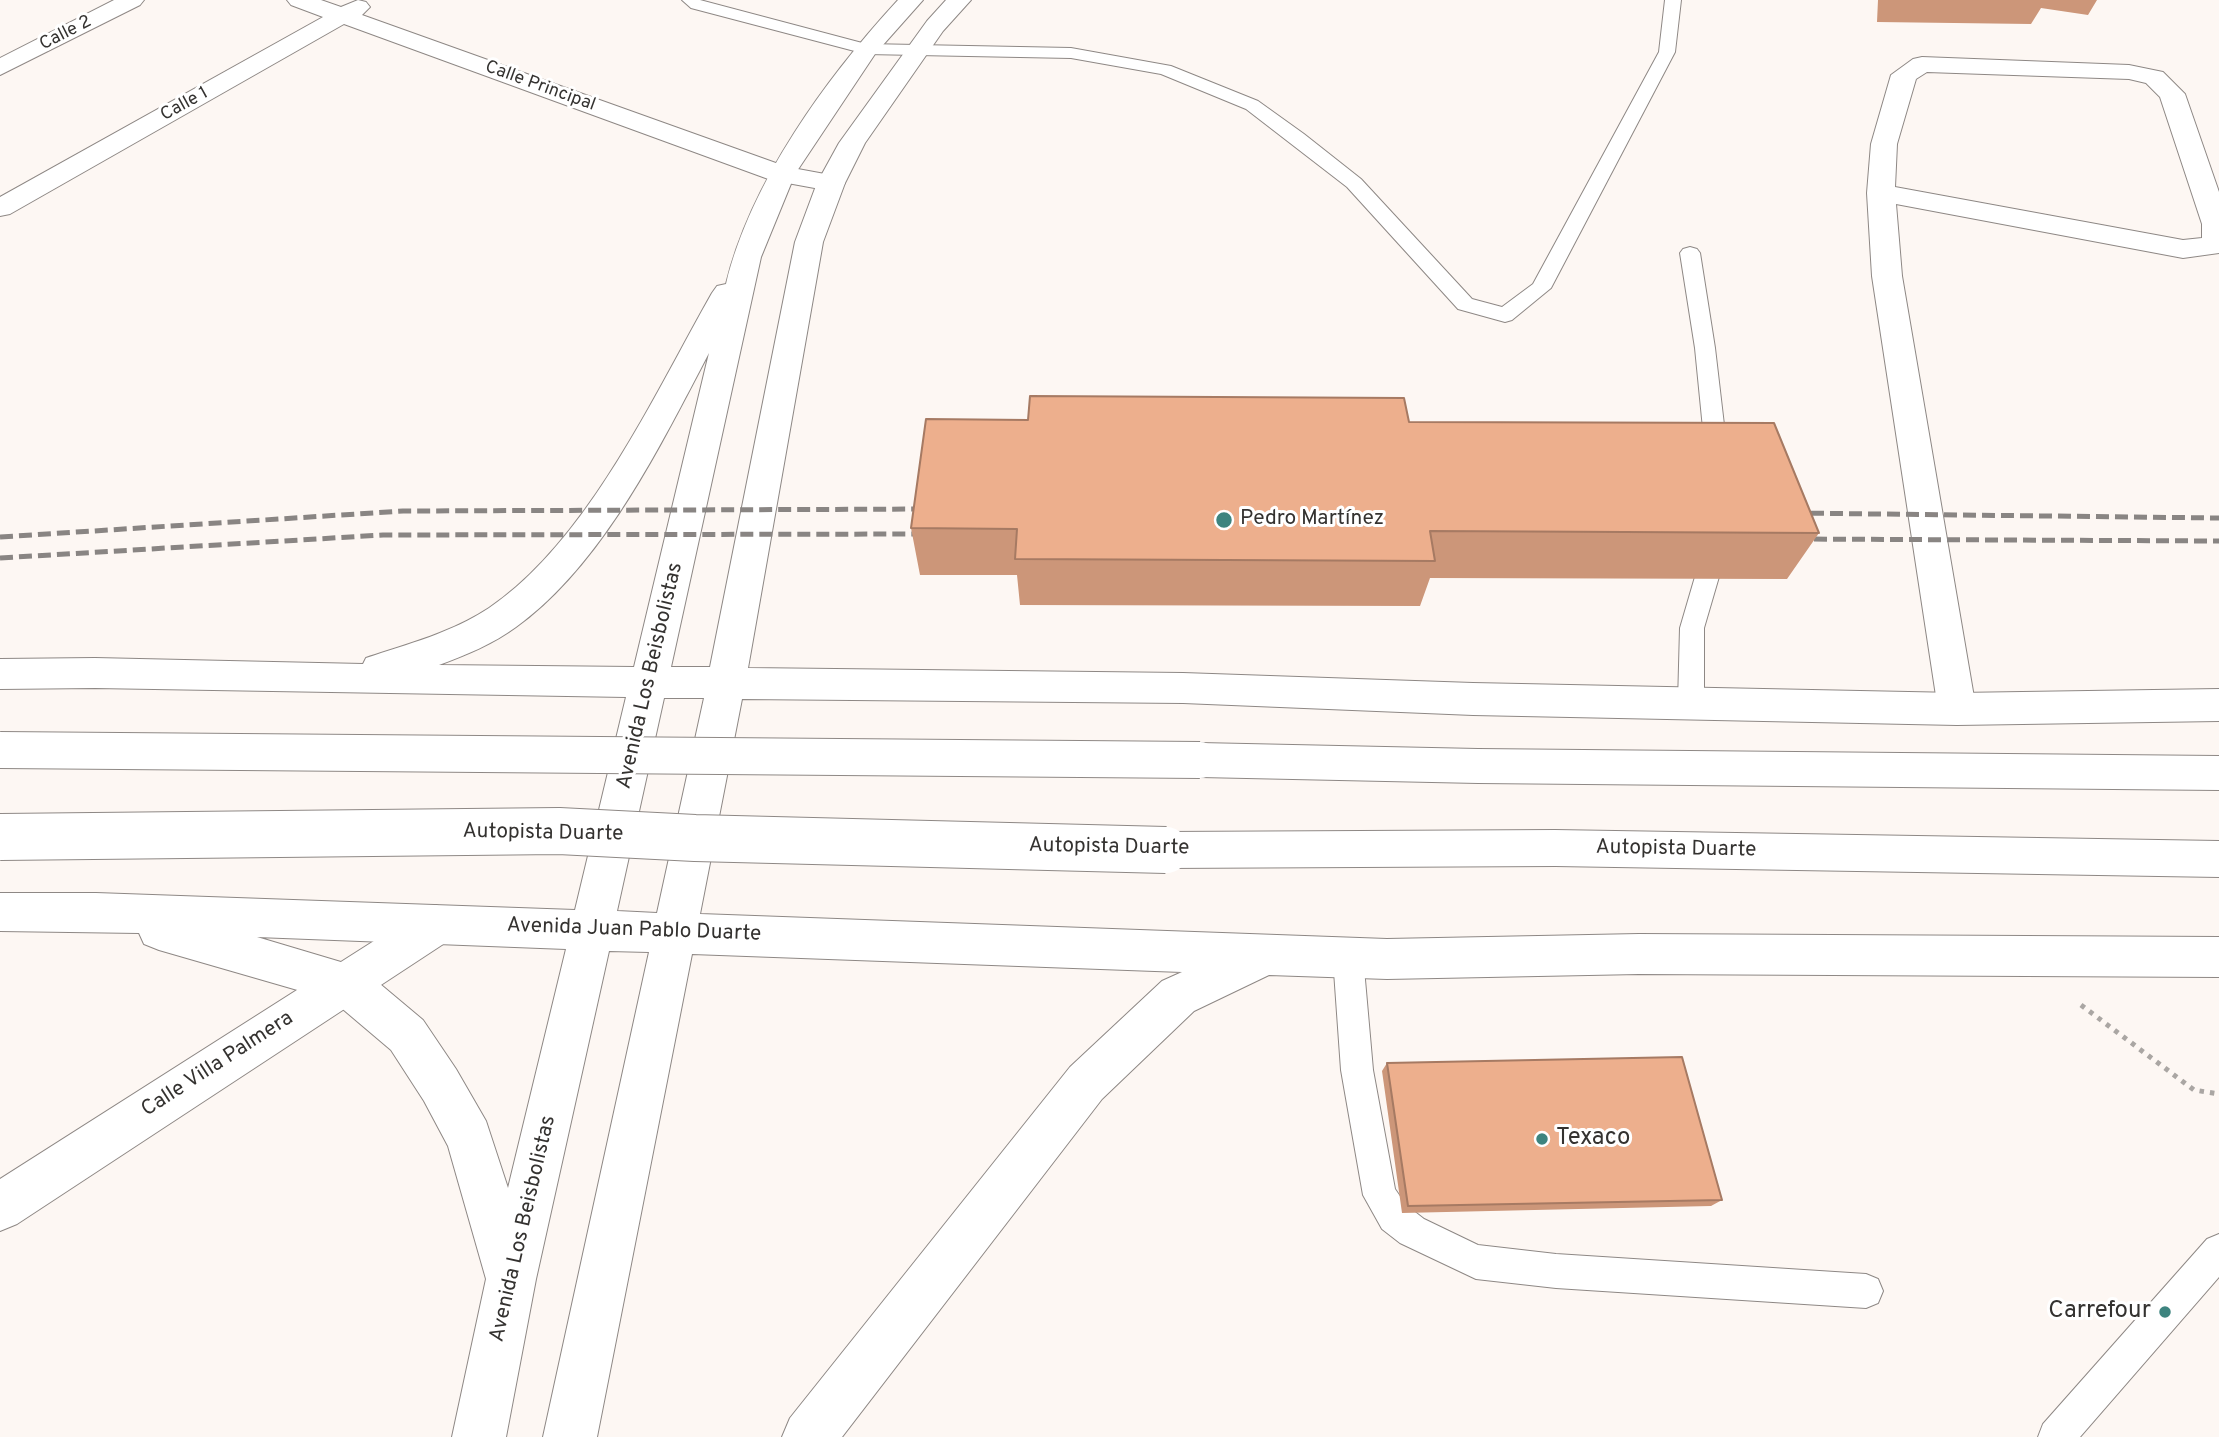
<!DOCTYPE html>
<html>
<head>
<meta charset="utf-8">
<style>
  body { margin:0 }
  canvas { display:block; background:#fdf7f3 }
</style>
</head>
<body>
<canvas width="2219" height="1437"></canvas>
<script>
const g = document.querySelector('canvas').getContext('2d');
g.lineJoin = 'round';
function trace(path, color, width, dash) {
  g.strokeStyle = color;
  g.lineWidth = width;
  g.lineCap = dash ? 'butt' : 'round';
  g.setLineDash(dash || []);
  g.stroke(path);
}
function paint(path, color) {
  g.fillStyle = color;
  g.fill(path, 'evenodd');
}
function write(font, color, halo, rows, align = 'center') {
  g.font = font + ' Overpass,sans-serif';
  g.lineWidth = 6;
  g.setLineDash([]);
  g.textBaseline = 'middle';
  g.strokeStyle = halo;
  g.fillStyle = color;
  for (const [text, x, y, turn = 0] of rows) {
    g.save();
    g.translate(x, y);
    g.rotate((+turn || 0) * Math.PI / 180);
    g.textAlign = isNaN(turn) ? turn : align;
    if (halo) g.strokeText(text, 0, 0);
    g.fillText(text, 0, 0);
    g.restore();
  }
}
const path = new Path2D(`
  M2081 1005 2194 1090 2219 1094`);
const lane = new Path2D(`
  M682 0H700L866 44 1071 48 1171 66 1258 101 1304 134 1361 179 1472 299 1502 307 1533 284 1659 52 1665 0H1681L1675 52 1551 288 1512 320 1505 322 1458 309 1347 187 1246 109 1161 74 1071 58 866 54 691 8Z
  M1690 247 1697 249 1700 253 1715 348 1728 459 1725 465 1717 467 1709 465 1706 459 1695 348 1680 253 1683 249Z
  M1716 537 1724 540 1728 546 1704 628V703L1700 711 1691 714 1682 711 1678 703 1680 628 1704 546 1708 540Z
  M1348 943 1358 947 1363 957 1373 1070 1395 1189 1406 1205 1424 1219 1478 1245 1556 1254 1866 1274 1878 1279 1883 1291 1878 1303 1866 1308 1556 1288 1476 1279 1400 1243 1382 1229 1363 1195 1341 1070 1333 957 1338 947Z
  M2219 1234V1277L2080 1437H2038L2043 1424 2207 1239Z`);
const street = new Path2D(`
  M114 0H144L140 5 0 75V58Z
  M287 0H321L341 7 358 0 366 2 370 7 362 15 787 167 841 177 845 183 841 189 831 191 771 180 344 24 10 214 0 216V197L323 17 291 5Z
  M1922 57 2129 65 2163 72 2185 94 2219 192V253L2183 258 1896 204 1902 276 1976 709 1971 720 1957 725 1943 720 1938 709 1872 276 1867 193 1871 144 1891 75 1913 59ZM1927 72 2129 79 2146 83 2160 97 2202 224V238L2183 240 1895 187 1897 144 1916 79Z
  M436 905 451 911 457 925 451 939 17 1224 0 1231V1179L421 911Z`);
const secondary = new Path2D(`
  M898 0H923L875 54 795 174 761 257 671 667H710L795 242 817 183 839 143 927 21 946 0H971L943 31 865 143 845 183 823 242 748 668 1183 673 1473 683 1957 693 2219 689V721L1957 725 1473 715 1183 703 742 699 700 914 1387 939 1639 934 2219 937V977L1639 974 1387 979 1269 975 1194 1011 1102 1099 842 1437H782L790 1418 1070 1067 1162 981 1182 972 692 954 597 1437H543L649 952 609 951 536 1279 506 1437H452L486 1279 448 1146 424 1101 391 1050 332 1000 159 950 144 944 139 933 0 931V893H96L575 910 626 697 95 688 0 689V659L95 658 363 664 366 658C408 644 451 633 489 608 588 541 654 395 712 293L717 286 726 284C751 181 827 77 898 0ZM709 353 634 667 439 665C466 655 493 644 516 627 603 564 660 446 709 353ZM664 698H704L657 913 617 911ZM257 937 566 949 508 1188 486 1121 456 1069 423 1020 361 968Z`);
const highway = new Path2D(`
  M1200 743 1478 749 2219 756V790L1478 783 1200 777 1186 772 1180 760 1186 748Z
  M1555 830 2219 841V877L1555 866 1166 868 1151 863 1145 850 1151 837 1166 832Z`);
const rail = new Path2D(`
  M1792 513 2219 518
  M0 537 403 511 935 509
  M1795 539 2219 541
  M0 558 383 535 930 534`);
const highwayBridgeFar1 = new Path2D(`
  M0 750 1200 760`);
const highwayBridge = new Path2D(`
  M0 837 559 831 695 838 1166 850`);
const wall = new Path2D(`
  M1878 0H2097L2088 15 2041 8 2031 24 1877 22Z
  M1409 422 1819 533 1787 579 1430 578 1420 606 1020 605 1017 575H920L911 528Z
  M1387 1063 1722 1200 1711 1206 1402 1213 1382 1071Z`);
const building = new Path2D(`
  M1030 396 1404 398 1409 422 1774 423 1819 533 1430 531 1435 561 1015 559 1017 529 911 528 926 419 1028 420Z
  M1682 1057 1722 1200 1408 1206 1387 1063Z`);
const markers = [
  [1224,520,9,"#3d847f"],
  [1542,1139,7,"#3d847f"],
  [2165,1312,7,"#3d847f"]
];
const farStreetnames = [
  ["Calle 2",66,34,-27],
  ["Calle Principal",540,87,20],
  ["Calle 1",185,105,-29]
];
const poiNames = [
  ["Pedro Martínez",1240,520]
];
const streetNames = [
  ["Avenida Los Beisbolistas",651,676,-77],
  ["Autopista Duarte",543,834,1],
  ["Autopista Duarte",1109,848,1],
  ["Autopista Duarte",1676,850,1],
  ["Avenida Juan Pablo Duarte",634,931,2],
  ["Calle Villa Palmera",218,1065,-33],
  ["Avenida Los Beisbolistas",524,1229,-77]
];
const nearPoinames = [
  ["Texaco",1556,1139],
  ["Carrefour",2151,1312,"right"]
];
trace(lane, '#8e8885', 2);
trace(street, '#8e8885', 2);
trace(secondary, '#8e8885', 2);
trace(highway, '#8e8885', 2);
trace(path, '#aaa6a3', 5, [4.5, 6]);
paint(lane, '#fff');
paint(street, '#fff');
paint(secondary, '#fff');
paint(highway, '#fff');
trace(rail, '#898583', 5, [13, 6]);
trace(highwayBridgeFar1, '#8e8885', 38, []);
trace(highwayBridge, '#8e8885', 48, []);
trace(highwayBridgeFar1, '#fff', 36);
trace(highwayBridge, '#fff', 46);
paint(wall, '#cc9679');
paint(building, '#edaf8d');
trace(building, '#a67a63', 2);
for (const [x, y, r, color] of markers) {
  const dot = new Path2D();
  dot.arc(x, y, r, 0, 2 * Math.PI);
  g.fillStyle = color;
  g.fill(dot);
  trace(dot, '#fff', 2.5);
}
write('18px', '#343230', '#fff', farStreetnames);
write('21px', '#343230', '#fff', poiNames, 'left');
write('21px', '#343230', '#fff', streetNames);
write('24px', '#343230', '#fff', nearPoinames, 'left');
</script>
</body>
</html>
